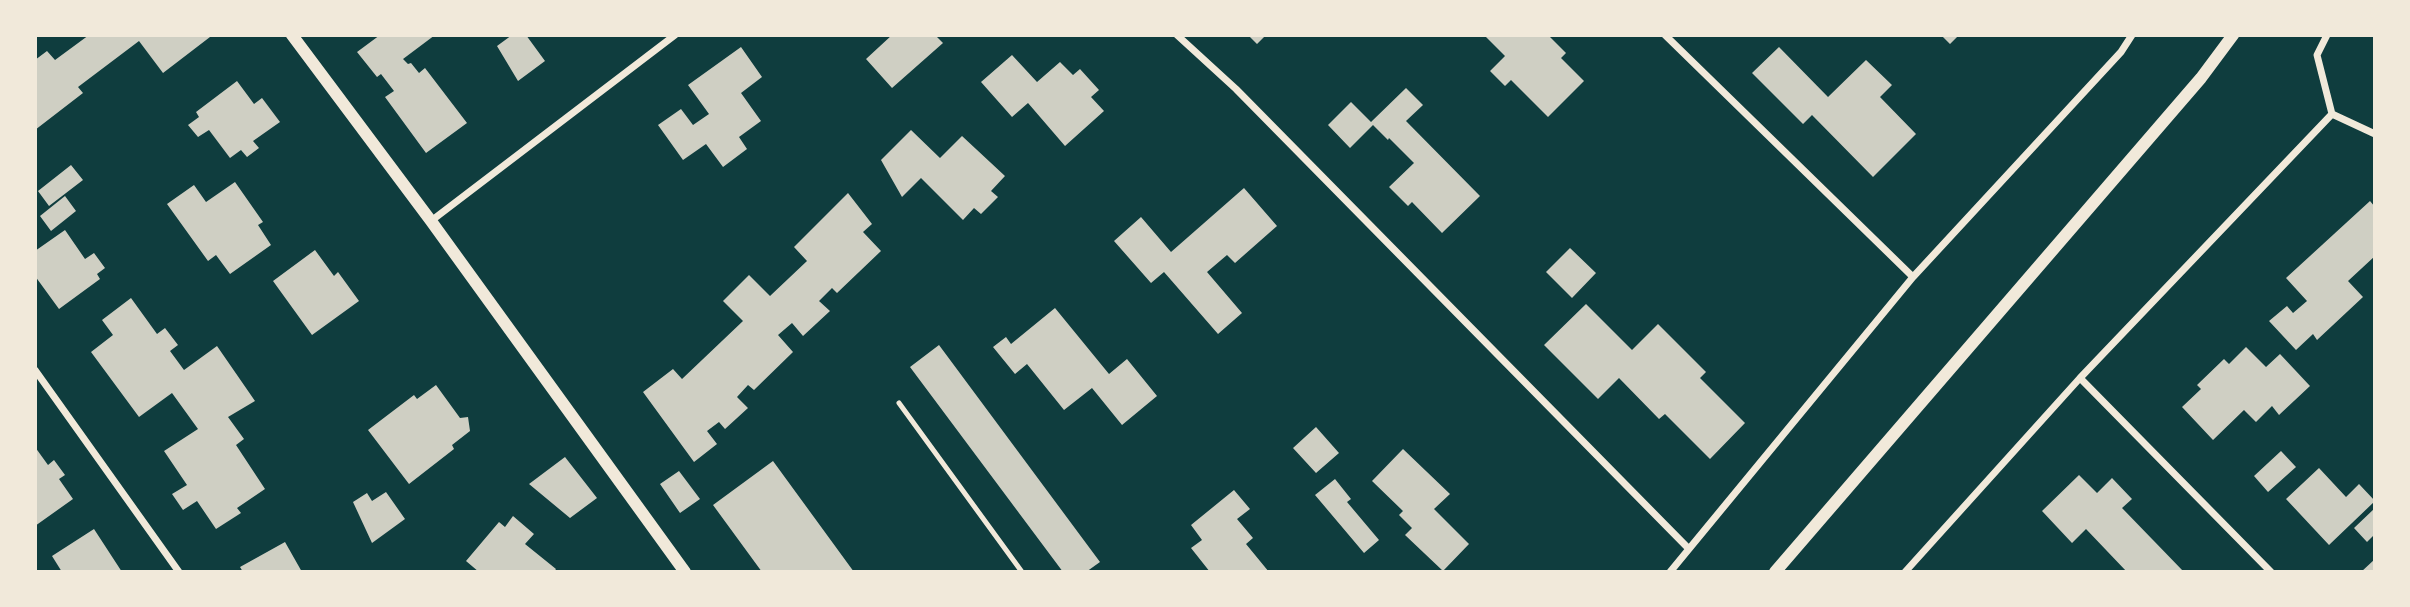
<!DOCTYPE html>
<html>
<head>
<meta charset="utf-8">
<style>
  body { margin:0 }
  #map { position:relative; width:2410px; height:607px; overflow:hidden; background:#0f3d3e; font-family:Signika,sans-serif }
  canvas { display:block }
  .frame { position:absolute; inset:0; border:37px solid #f1e9da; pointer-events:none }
</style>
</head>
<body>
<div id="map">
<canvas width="2410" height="607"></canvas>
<div class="frame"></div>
</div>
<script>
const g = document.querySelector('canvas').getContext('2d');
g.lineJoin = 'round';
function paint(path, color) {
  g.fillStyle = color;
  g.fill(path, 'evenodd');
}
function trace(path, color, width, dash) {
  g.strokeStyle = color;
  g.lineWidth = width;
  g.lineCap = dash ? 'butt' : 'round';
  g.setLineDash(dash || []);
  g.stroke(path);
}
const building = new Path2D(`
  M89 35H209L210 37 163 73 139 41 78 87 83 93 35 130V60L47 51 55 60Z
  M380 35H435L403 59 408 64 411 63 419 73 425 68 467 123 426 153 385 97 394 91 381 74 377 77 357 52Z
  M512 35H526L545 61 518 81 497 46Z
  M892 35H935L943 43 892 88 866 59Z
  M1248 35H1266L1257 44Z
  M1484 35H1548L1566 53 1561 58 1584 81 1548 117 1511 80 1505 86 1490 71 1505 56Z
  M1941 35H1959L1950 44Z
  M741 47 762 77 741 93 761 121 739 137 747 149 723 167 706 144 683 160 658 125 681 109 693 125 709 114 688 85Z
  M1779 47 1828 97 1866 60 1892 85 1880 97 1916 134 1873 177 1812 115 1803 124 1752 73Z
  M1012 55 1037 82 1060 62 1073 75 1080 69 1099 90 1091 97 1104 111 1065 146 1028 103 1012 117 981 82Z
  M237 81 254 104 262 98 280 122 253 141 259 148 247 157 241 150 230 158 209 130 198 137 188 125 199 117 196 112Z
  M1406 88 1423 105 1406 121 1480 196 1442 233 1412 202 1408 206 1389 187 1414 163 1389 138 1388 140 1373 125 1350 148 1328 125 1351 102 1371 122Z
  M911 130 940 158 962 136 1005 176 991 191 998 197 981 214 974 208 963 220 921 178 902 197 881 160Z
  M71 165 83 180 49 206 38 191Z
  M235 182 263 222 258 225 271 245 230 274 216 255 208 261 167 204 194 185 206 202Z
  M1244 188 1277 226 1235 263 1227 255 1207 272 1242 313 1218 334 1164 272 1151 283 1114 241 1141 217 1171 252Z
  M848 193 872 224 863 232 881 251 837 293 832 288 819 301 830 311 803 336 792 323 778 335 793 352 754 390 748 385 737 397 748 408 725 429 719 422 707 431 717 444 694 462 643 392 673 369 682 379 743 321 723 301 749 275 770 296 807 261 794 247Z
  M65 196 76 211 51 231 40 216Z
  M2370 201 2375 207V256L2348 281 2363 297 2317 340 2313 334 2296 350 2269 321 2287 306 2293 313 2307 301 2286 278Z
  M65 230 85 259 94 253 105 268 97 274 100 279 59 309 35 276V251Z
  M1570 248 1596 273 1572 298 1546 272Z
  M315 250 334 276 338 272 359 301 312 335 273 281Z
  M131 298 157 334 165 328 178 345 170 351 184 370 217 346 255 401 228 417 244 439 236 445 265 489 237 508 241 513 216 529 197 501 183 510 172 494 187 485 164 451 198 429 172 393 139 417 91 352 113 335 102 320Z
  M1586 304 1632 350 1658 324 1706 372 1700 378 1745 423 1710 459 1665 414 1659 419 1619 378 1598 399 1544 345Z
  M1055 308 1109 374 1127 359 1157 396 1122 425 1092 388 1064 410 1027 364 1015 374 993 347 1006 337 1011 344Z
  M939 345 1100 562 1086 572H1063L910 367Z
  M2246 347 2266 367 2280 354 2310 386 2279 415 2272 406 2256 422 2244 410 2213 440 2182 407 2201 389 2197 385 2224 359 2229 364Z
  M436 385 460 418 468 417 470 431 452 445 454 449 409 484 368 430 414 395 417 399Z
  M1316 427 1339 453 1316 473 1293 448Z
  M35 447 48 465 54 460 65 475 59 479 73 499 35 526Z
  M1403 449 1450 494 1434 509 1469 544 1443 571 1405 535 1412 528 1399 515 1403 511 1372 481Z
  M2281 451 2296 467 2268 492 2254 476Z
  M565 457 597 498 570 518 529 484Z
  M773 461 854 572H762L713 505Z
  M2319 468 2346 497 2359 484 2375 501 2329 545 2286 499Z
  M679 471 700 499 680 513 660 484Z
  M2079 475 2097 493 2112 478 2132 499 2122 508 2184 572H2127L2086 529 2072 543 2042 511Z
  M1335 479 1351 499 1347 502 1379 540 1364 553 1315 495Z
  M1234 490 1250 509 1237 519 1253 538 1246 544 1269 572H1210L1191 548 1202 540 1191 525Z
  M386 492 405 519 372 543 353 502 367 493 372 501Z
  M2375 508V534L2367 542 2354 528Z
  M513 516 534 534 525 544 556 569 554 572H479L466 561 499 522 505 527Z
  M94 529 122 572H62L52 556Z
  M285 542 302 572H243L240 567Z
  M2375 559V572H2361Z`);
const service = new Path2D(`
  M899 403 1022 572`);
const minor = new Path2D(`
  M1177 35 1236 89 1689 549
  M1665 35 1913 277
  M2327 35 2317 55 2332 114
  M2332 114 2375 134
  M431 221 675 35
  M35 370 179 572
  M2080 378 2271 572
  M1670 572 1913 277 2121 52 2132 35
  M1905 572 2080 378 2332 114`);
const tertiary = new Path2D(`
  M292 35 431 221 685 572
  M1775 572 2201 78 2233 35`);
paint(building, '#cfcfc3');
trace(service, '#f1e9da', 5);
trace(minor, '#f1e9da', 7);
trace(tertiary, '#f1e9da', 12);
</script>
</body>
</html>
